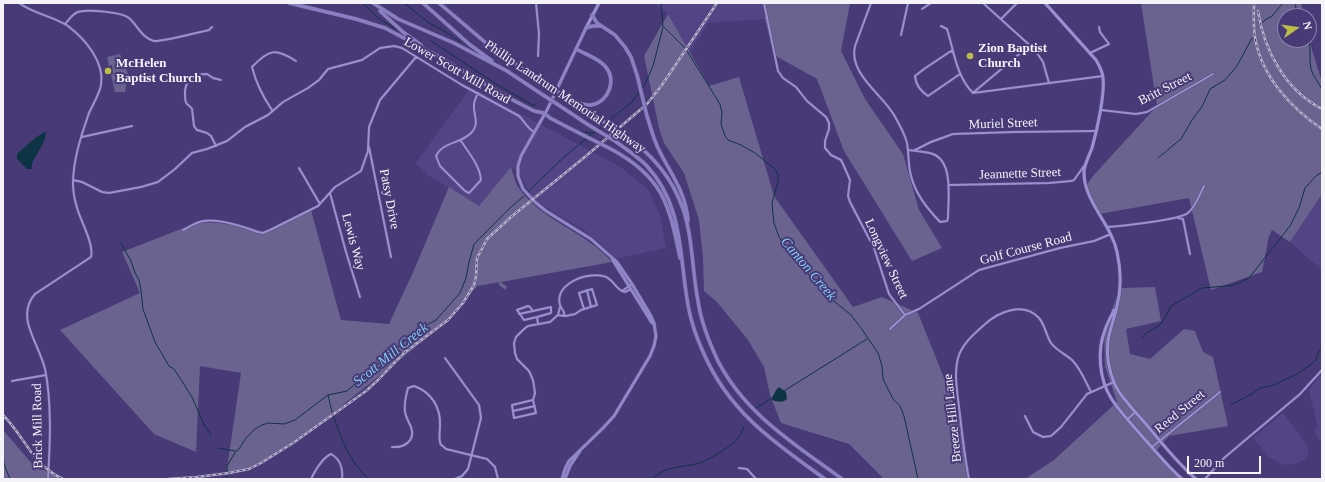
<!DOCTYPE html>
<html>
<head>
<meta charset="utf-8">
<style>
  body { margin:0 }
  #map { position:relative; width:1325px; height:482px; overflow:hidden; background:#473a76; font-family:"Times New Roman",serif }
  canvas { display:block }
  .frame { position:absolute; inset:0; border:4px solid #f4f3fa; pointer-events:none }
  .north { position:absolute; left:1277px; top:8px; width:40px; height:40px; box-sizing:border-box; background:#473a76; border:1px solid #8c84ab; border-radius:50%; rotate:77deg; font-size:11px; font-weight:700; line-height:16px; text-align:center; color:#f4f3fa }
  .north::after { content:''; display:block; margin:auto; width:14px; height:18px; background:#bcbf44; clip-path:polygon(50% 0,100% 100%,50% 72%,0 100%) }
  .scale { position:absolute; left:1187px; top:456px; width:74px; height:18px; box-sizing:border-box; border:2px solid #f4f3fa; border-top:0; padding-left:5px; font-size:12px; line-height:14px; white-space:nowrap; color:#f4f3fa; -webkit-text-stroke:3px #473a76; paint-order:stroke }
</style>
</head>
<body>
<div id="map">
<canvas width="1325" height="482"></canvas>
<div class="frame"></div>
<div class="north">N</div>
<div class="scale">200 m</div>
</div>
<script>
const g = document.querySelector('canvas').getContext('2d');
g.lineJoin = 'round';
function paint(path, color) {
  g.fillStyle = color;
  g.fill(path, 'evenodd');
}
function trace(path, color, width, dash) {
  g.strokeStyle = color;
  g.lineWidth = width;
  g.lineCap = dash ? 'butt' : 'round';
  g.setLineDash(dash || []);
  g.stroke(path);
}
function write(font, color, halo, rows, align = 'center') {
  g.font = font + ' "Times New Roman",serif';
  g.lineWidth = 4;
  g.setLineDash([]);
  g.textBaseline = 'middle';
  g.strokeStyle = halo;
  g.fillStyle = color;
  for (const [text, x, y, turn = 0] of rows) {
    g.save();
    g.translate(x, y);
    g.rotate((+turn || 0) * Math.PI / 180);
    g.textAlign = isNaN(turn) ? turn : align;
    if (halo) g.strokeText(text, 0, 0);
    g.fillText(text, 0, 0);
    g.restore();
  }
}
const built = new Path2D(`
  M653 3H764L765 19 708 23 690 53 668 14Z
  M471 87 619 166 648 189 660 215 666 248 615 259 608 250 584 230 554 213 532 197 520 175 511 167 479 206 428 175 416 163Z
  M1322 194V270L1290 242Z
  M1321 375H1322V444L1314 432 1317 425 1309 390Z
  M1283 413 1298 432 1308 447 1309 453 1305 459 1296 464 1286 465 1279 463 1268 456 1253 438Z`);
const green = new Path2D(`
  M764 3H850L841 51 865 99 903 154 919 210 942 248 912 261 844 151 817 79 774 55 765 19Z
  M1141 3H1301L1304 16H1285V40H1309L1322 82V194L1290 242 1272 230 1269 236 1262 272 1211 290 1189 198 1099 214 1085 188 1092 177 1157 106Z
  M668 14 709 86 739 77 774 196 853 307 882 297 918 313 962 423 970 479H884L849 444 781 423 770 395 764 367 748 340 717 302 704 291 703 258 699 220 684 173 664 143 659 128 644 56Z
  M120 54 128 74 125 92H115L111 75 113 74 112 65 109 66 107 57Z
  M511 167C513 173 514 179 517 185 537 219 586 231 612 262L501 282 507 287 505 290 498 284 500 282 477 286 447 322 329 416 258 466 226 475 241 373 200 366 196 452 154 434 60 330 140 293 122 252 199 222 236 224 265 232 311 210 341 320 389 324 414 270 449 187 479 206Z
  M1155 287 1161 321 1126 329 1130 354 1150 359 1184 329 1195 331 1203 352 1213 357 1228 426 1169 436 1155 452 1185 479H1025L1054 460 1117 402 1105 366 1104 331 1120 288Z
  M3 430 34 466 65 479H3Z`);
const water = new Path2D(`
  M46 132C46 146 30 159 32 169H27L17 159V154C23 149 39 133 46 132Z
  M779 387 786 392 787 399C782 403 778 402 772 400V398L776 390Z`);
const stream = new Path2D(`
  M363 3 377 17 397 30
  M404 3 429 23 446 32 460 42
  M1294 3 1296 6 1294 14 1295 16
  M1261 24 1265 20 1272 16 1283 3
  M664 27 685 48
  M1309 40C1311 50 1309 59 1311 69 1313 76 1319 83 1322 89
  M431 41 496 84 532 105H535
  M687 51 720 104 722 113 721 124 725 136 728 140 741 145 755 153 775 169 778 175V182L772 203 773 215 774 223 779 237 791 255 830 298 851 315 861 328 878 353 882 366 883 379 893 399 900 406 904 416 918 479
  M642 88 646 82 653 66 663 27 661 3
  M606 123 633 101 639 92
  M599 129 604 125
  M585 132 593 133
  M589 136 596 131
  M1158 158 1181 139 1192 120 1203 105 1210 89 1225 80 1237 66 1252 38
  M529 191 564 157 587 138
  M121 243 131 261 135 273 139 280 141 290 143 309 155 342 169 366 174 369 178 375 192 397 204 425 211 435
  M1142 338 1146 333 1159 326 1165 318 1171 306 1202 288 1227 286 1234 285 1249 278 1290 226 1299 208 1305 188 1316 176 1322 172
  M784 391 867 339
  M328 395 332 412
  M1231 405 1252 394 1260 388 1274 385 1297 374 1310 365 1316 360 1319 351 1322 347
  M756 408 772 398
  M333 414C340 437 350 462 368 479
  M218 448 235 451
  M3 452 4 464 10 479
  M227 473V466L236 451 239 449 246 438 255 429 262 425 268 423 284 424 295 420 328 395 347 391 416 331 436 320 460 293 466 278 469 262 474 244 511 207 524 196
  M226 479 227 475
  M653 479C664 465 686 468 702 462 712 458 731 447 738 438 741 435 742 431 744 427`);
const street = new Path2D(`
  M19 3C34 14 53 16 68 26 85 39 105 62 101 85 99 95 93 104 89 113 81 136 73 160 73 184 73 193 75 202 78 211 82 223 94 245 91 257L35 294C28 302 26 313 28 323 32 339 41 353 45 369 52 403 50 444 48 479
  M536 3 539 34 538 56
  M764 3 778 71 783 78 796 87 807 101 826 117 829 123V129L825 141V148L831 155 841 160 843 164 850 180 848 196 850 202 874 248 889 294 905 315
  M871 3 855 46C848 73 882 94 894 115 899 124 905 134 907 143 909 154 908 166 911 176 916 195 927 208 940 222L947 221 948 218C948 200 954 162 933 154 925 151 916 151 908 150
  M983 3 1035 50 1043 62 1049 83
  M922 9 931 3
  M1001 19 1017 3
  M65 24C69 20 72 14 78 12 88 9 122 12 129 18 138 26 142 38 154 41 161 42 195 33 205 31L209 30 212 27
  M941 26 947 29C954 51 956 76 973 93L1103 76
  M901 35 908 3
  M953 53 951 51 924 69 915 76C916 86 921 91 928 96L960 74
  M1090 53 1109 44 1100 32 1099 27
  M974 92 1030 45
  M272 110C263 97 256 83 252 67 269 49 276 48 296 61
  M1101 110 1136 114 1147 112 1213 74
  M82 137 132 126
  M461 141C469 153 480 166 481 180L469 193 465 191 440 166 436 156C443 141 462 144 472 132 480 123 473 115 474 105 474 101 476 97 478 93
  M216 146 211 136 207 133 197 130 194 126 192 109C191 107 189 106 187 104 185 102 185 98 185 95 184 81 193 74 207 74L213 78 221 80
  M369 147 391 257
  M915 150 931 142 953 134 1014 132 1096 131
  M299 168 320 204
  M73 180 82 182 102 192 109 193 141 187 158 182 175 169 192 153 207 149 227 141 245 127 268 115 283 102 308 88 319 80 328 69 362 60 380 48 394 46 402 48 462 85 519 116C524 121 528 129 534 132
  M949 185 1049 183 1071 181 1074 180 1084 166
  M330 193 346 252 360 297
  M1178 218 1183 219 1190 254
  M1107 227C1122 226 1179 220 1188 213 1196 206 1199 196 1204 186
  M183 230C189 227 196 222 203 221 219 218 242 226 258 232L263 233 270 230 318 206 335 187 361 171 368 151 369 127 380 100 416 57
  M587 290 591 307
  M622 291 632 284
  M519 314 533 311
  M558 315 560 307
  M564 315 566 316 575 314 581 310 597 305 592 289 579 293 584 309
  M537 317 551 313V307L533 311 530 307 528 306 517 310 524 320 537 317 538 324
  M890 329 905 315 919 309 979 270 1060 248 1094 241 1111 234
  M445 358 479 405 481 418 468 469 462 476 455 479
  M12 381 46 375
  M533 400 512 405 514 418 536 413 533 400 535 393 533 380 529 371 517 359 515 353 514 343 516 337 524 329 528 326 550 322 558 315 564 316V312C546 289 583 271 603 276 614 278 615 290 625 292L631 289
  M513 411 535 406
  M1025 416 1033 432 1043 437 1051 436 1061 427 1087 394 1114 382
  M1128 419 1135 412
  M392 447C404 448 416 441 411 427 409 422 406 418 405 412 404 405 406 395 408 388L414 386C431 392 441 407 440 426 440 431 438 440 441 445 442 445 445 448 446 449L487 459 495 467 498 479
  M1152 447 1220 392
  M739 468 747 469 756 479
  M311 479C315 471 322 458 331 454 340 459 343 469 342 479
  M969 479C964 455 962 431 959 407 957 390 954 374 958 358 962 344 974 334 984 325 998 312 1023 301 1039 318 1045 325 1046 335 1051 343 1056 350 1065 354 1072 360 1081 369 1085 381 1091 392
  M1205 479 1224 458 1300 394 1322 370`);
const secondary = new Path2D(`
  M1045 3 1096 60C1099 65 1102 70 1103 77 1105 95 1097 130 1092 148 1089 156 1085 163 1084 171 1083 201 1111 223 1117 252 1121 270 1122 287 1117 306 1115 317 1110 328 1108 341 1106 356 1109 371 1115 385 1122 399 1135 411 1145 423 1161 442 1177 463 1196 479
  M586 28 599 3
  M1114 310C1111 317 1107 323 1105 330 1097 350 1099 379 1111 398 1119 411 1130 422 1140 434 1154 449 1166 465 1182 479`);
const primary = new Path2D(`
  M612 259 652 323
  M562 479 565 469 569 461 603 428 614 416 650 356 654 346 656 336 654 323 651 316 632 284 617 262 591 239 546 211 535 202 523 189 518 176V166L521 156 547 110 586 28
  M565 479 570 466 580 451`);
const highway = new Path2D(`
  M289 3 356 19 385 28 434 54 507 97 534 111 544 113 550 118 577 132
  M373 3 398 19 454 43 509 72
  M423 3 469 44 492 61
  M439 3 493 49 548 86
  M380 11 403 32 421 45
  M592 15 597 23 615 35 625 47 631 57 637 75
  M586 28 592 26H599
  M507 71 543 95
  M562 94 571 100
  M570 100C576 102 584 106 591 105 609 102 617 80 605 66 598 58 585 54 576 49
  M557 104 587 124
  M576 104 596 117
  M647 116C651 129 654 141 660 152 672 176 686 193 688 221
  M624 135C651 153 672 177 683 209 693 238 692 271 698 301 701 322 709 342 718 361 745 414 796 445 842 479
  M615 141C626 149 637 156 646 165 684 205 679 256 688 305 691 322 697 339 704 354 730 413 775 443 825 479
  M611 149C663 177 669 204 680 258`);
const rail = new Path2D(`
  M1254 3C1254 14 1253 26 1255 37 1261 76 1291 108 1322 129
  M1258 11C1264 50 1285 90 1322 109
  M3 415C26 438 31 464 63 479
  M168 479 197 477 229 473 249 469 261 463 293 443 366 391 378 380 405 352 448 320 463 303 474 285 476 276 477 258 487 239 511 217 586 156 647 104 662 85 717 3`);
const highwayBridge = new Path2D(`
  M637 75 647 116
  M548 86 562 94
  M543 95 557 104
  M596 117 624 135
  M587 124 615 141
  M577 132 611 149`);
const markers = [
  [970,56,4,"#bcbf44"],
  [108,71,4,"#bcbf44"]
];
const poiNames = [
  ["Zion Baptist",978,49],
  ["Church",978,64],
  ["McHelen",116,64],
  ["Baptist Church",116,79]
];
const streetNames = [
  ["Lower Scott Mill Road",457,71,30],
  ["Britt Street",1165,89,-27],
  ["Phillip Landrum Memorial Highway",565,97,34],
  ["Muriel Street",1003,124,-2],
  ["Jeannette Street",1020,174,-2],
  ["Patsy Drive",389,199,79],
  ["Lewis Way",353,242,75],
  ["Golf Course Road",1026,249,-15],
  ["Longview Street",886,259,65],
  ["Reed Street",1180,412,-39],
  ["Breeze Hill Lane",953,418,-96],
  ["Brick Mill Road",38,426,-91]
];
const waterNames = [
  ["Canton Creek",808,269,50],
  ["Scott Mill Creek",391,355,-39]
];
paint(built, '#524485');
paint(green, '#6a638f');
paint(water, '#0d3445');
trace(stream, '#0d3445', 1);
trace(street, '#5a4e7c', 3);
trace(secondary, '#5a4e7c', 4);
trace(primary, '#5a4e7c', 4);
trace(highway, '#5a4e7c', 4.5);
trace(street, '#9b90d4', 2);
trace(secondary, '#9b90d4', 3);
trace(primary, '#9186ca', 3);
trace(highway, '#8b7fc3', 3.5);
trace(rail, '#b5b0ca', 2.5);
trace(rail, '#473a76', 1, [3]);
trace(highwayBridge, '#5a4e7c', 4.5, []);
trace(highwayBridge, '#8b7fc3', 3.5);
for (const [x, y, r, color] of markers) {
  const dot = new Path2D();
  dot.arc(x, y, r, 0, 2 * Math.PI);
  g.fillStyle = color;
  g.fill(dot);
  trace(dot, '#473a76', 1.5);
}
write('bold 13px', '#f4f3fa', '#473a76', poiNames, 'left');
write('13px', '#f4f3fa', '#473a76', streetNames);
write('italic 14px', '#7fcdf4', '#473a76', waterNames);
</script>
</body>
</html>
